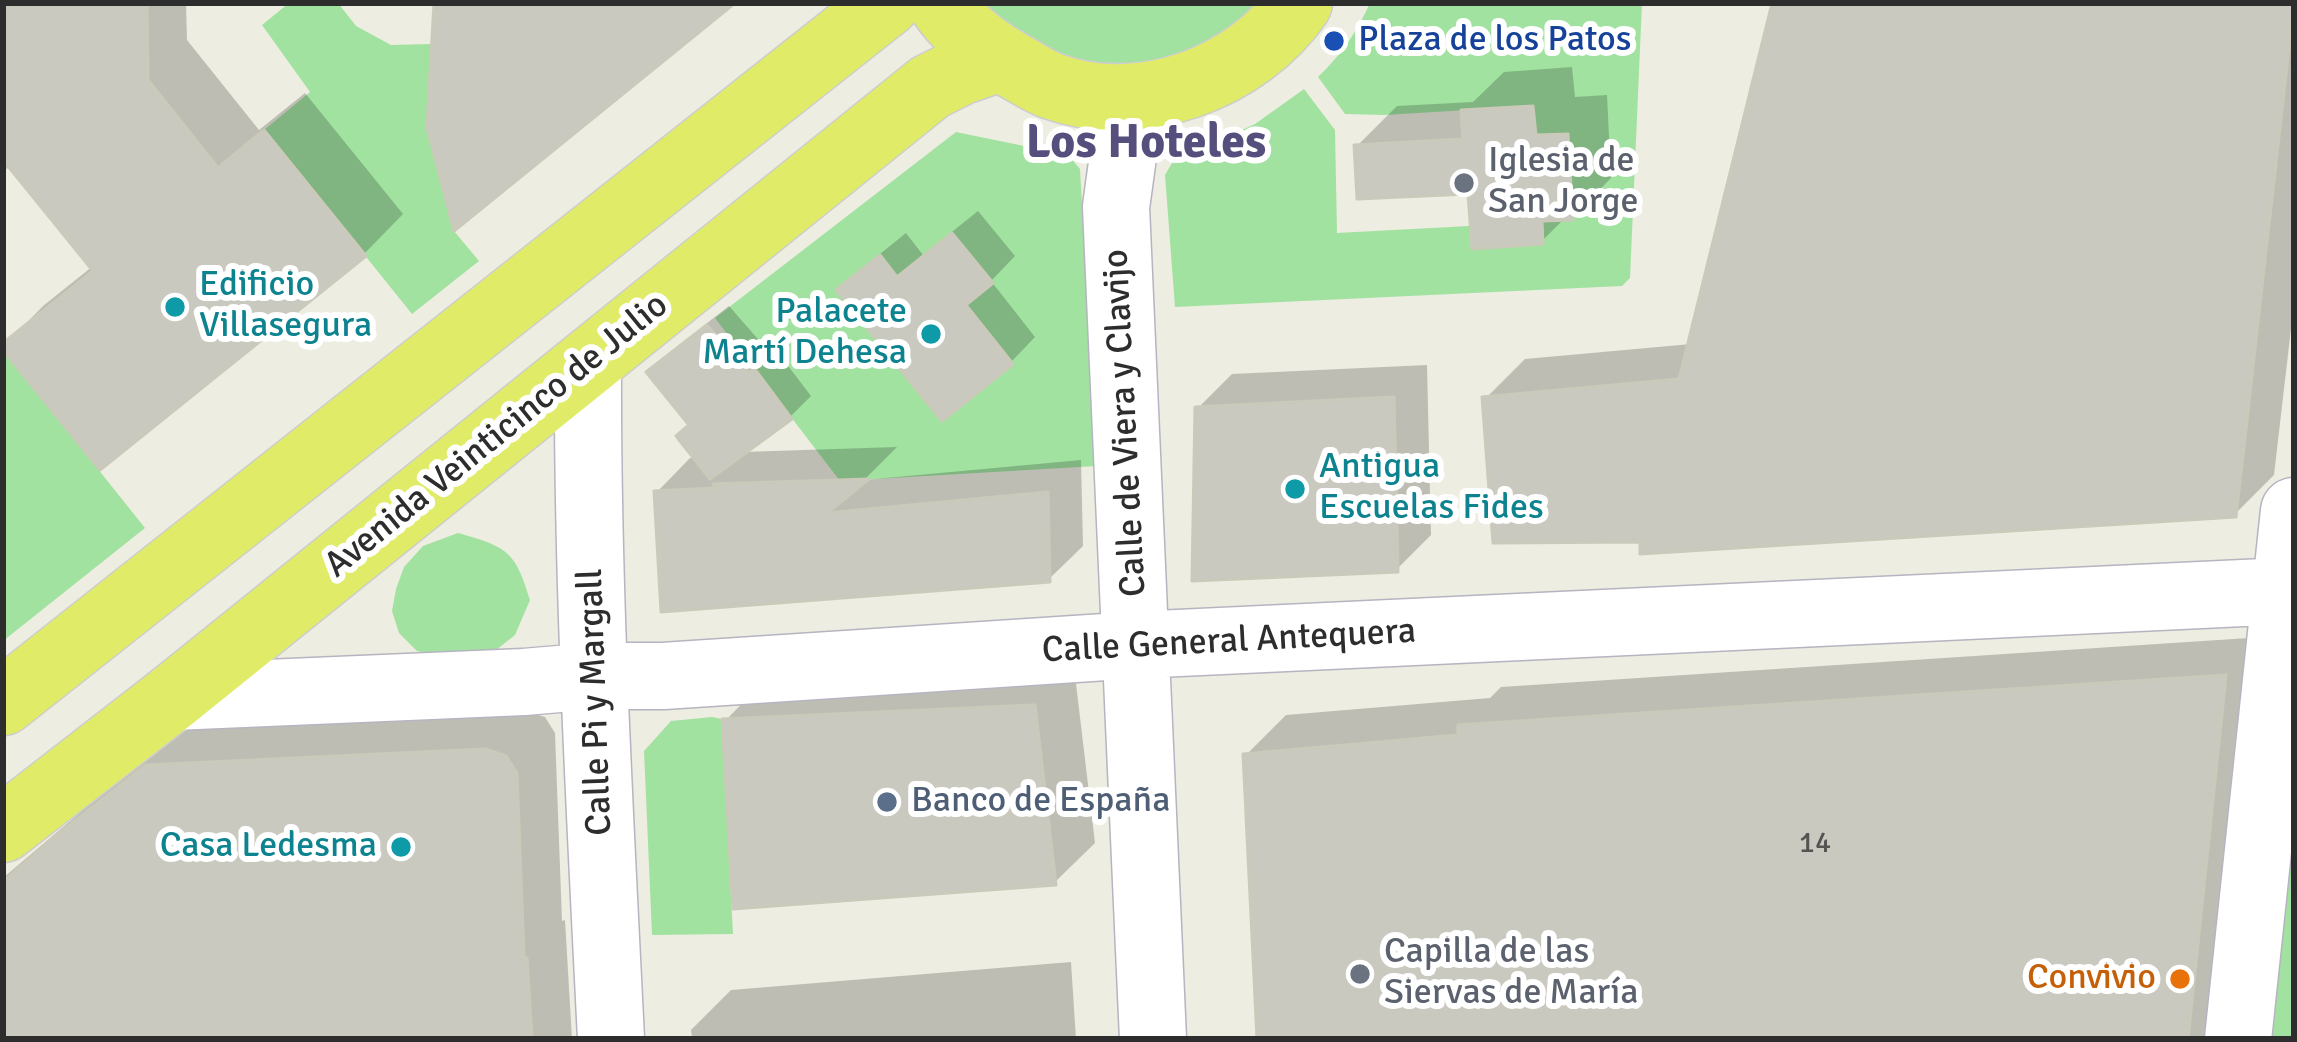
<!DOCTYPE html>
<html>
<head>
<meta charset="utf-8">
<style>
  body { margin:0 }
  #map { position:relative; width:2297px; height:1042px; overflow:hidden; background:#eeede1; font-family:Signika,sans-serif }
  canvas { display:block }
  .frame { position:absolute; inset:0; border:6px solid #2d2d2d; pointer-events:none }
</style>
</head>
<body>
<div id="map">
<canvas width="2297" height="1042"></canvas>
<div class="frame"></div>
</div>
<script>
const g = document.querySelector('canvas').getContext('2d');
g.lineJoin = 'round';
function paint(path, color) {
  g.fillStyle = color;
  g.fill(path, 'evenodd');
}
function trace(path, color, width, dash) {
  g.strokeStyle = color;
  g.lineWidth = width;
  g.lineCap = dash ? 'butt' : 'round';
  g.setLineDash(dash || []);
  g.stroke(path);
}
function write(font, color, halo, rows, align = 'center') {
  g.font = font + ' Signika,sans-serif';
  g.lineWidth = 12;
  g.setLineDash([]);
  g.textBaseline = 'middle';
  g.strokeStyle = halo;
  g.fillStyle = color;
  for (const [text, x, y, turn = 0] of rows) {
    g.save();
    g.translate(x, y);
    g.rotate((+turn || 0) * Math.PI / 180);
    g.textAlign = isNaN(turn) ? turn : align;
    if (halo) g.strokeText(text, 0, 0);
    g.fillText(text, 0, 0);
    g.restore();
  }
}
const green = new Path2D(`
  M289 3H338L356 26 391 45 432 44 427 127 454 231 479 261 412 314 264 130 310 92 262 25Z
  M975 3H1270L1166 67 1101 71 1039 53Z
  M1370 3H1642L1630 278 1622 286 1175 307 1165 175 1175 158 1193 146 1222 139 1255 124 1304 89 1335 130 1337 233 1469 226 1471 249 1543 244 1542 221 1573 220 1568 135H1536L1533 106 1385 115 1345 114 1318 77C1341 55 1357 32 1370 3Z
  M956 132 1068 155 1080 169 1097 466 840 481 715 318Z
  M3 350 145 528 3 641Z
  M458 533C507 547 515 550 530 600L515 635 491 654 453 659 417 651 399 633 392 611 396 589 404 567 423 546Z
  M712 717 722 719 733 934 652 935 644 751 671 721Z
  M2294 814V1039H2271Z`);
const shadow = new Path2D(`
  M3 3H186L187 40 259 130 305 93 403 214 364 254 4 346 43 306 93 266 11 165 3 172Z
  M1775 3H2294V303L2274 475 2235 514 1643 539 1486 398 1525 359 1691 344Z
  M1572 67 1575 97 1607 95 1611 178 1572 218H1565L1542 241 1471 191 1357 146 1397 106 1473 102 1504 72Z
  M978 211 1015 256 991 281 1035 337 1011 362 841 290 865 266 906 233 923 255Z
  M729 306 771 354 776 350 811 396 790 417 742 452 897 447 864 480 1081 460 1083 546 1049 579 657 492 690 458H697L692 424 650 372 671 351Z
  M1427 365 1431 535 1397 569 1198 408 1232 374Z
  M2264 637 2222 1039H1260L1246 755 1286 715 1490 698 1501 687Z
  M1074 667 1095 843 1055 882 726 720 765 680Z
  M525 711 545 717 555 733 562 921 565 920 572 1039H3V878L96 799 188 728Z
  M1071 962 1076 1039H692L691 1030 731 990Z`);
const building = new Path2D(`
  M3 3H147L148 80 218 168 264 130 366 256 100 470 3 350V343L93 271 3 160Z
  M434 3H735L454 231 427 127Z
  M1772 3H2294L2236 517 1640 554V542L1493 543 1482 397 1679 379Z
  M1533 106 1536 135 1568 134 1573 220 1542 221 1543 244 1472 249 1468 194 1357 199 1354 145 1463 139 1461 110Z
  M952 233 993 283 966 305 1013 364 942 421 836 290 880 255 897 277Z
  M707 325 749 373 754 368 792 419 710 479 676 436 689 425 646 372Z
  M1394 397 1398 572 1192 581 1195 407Z
  M869 479 827 513 1048 492 1050 582 661 612 654 491 716 488 713 484Z
  M2226 675 2188 1039H1257L1243 754 1458 735V725Z
  M1035 705 1056 885 733 909 722 719Z
  M485 749 506 756 517 773 524 958H527L532 1039H3V882L53 838 146 765Z`);
const minor = new Path2D(`
  M1138 97 1124 149 1116 207 1153 1039
  M588 364C587 589 600 814 611 1039
  M173 697 524 682 594 676H663L1136 645 2286 591
  M2238 1039 2294 511`);
const major = new Path2D(`
  M941 3C958 28 984 49 1011 64 1024 71 1038 81 1052 86 1140 118 1247 79 1299 3
  M3 702 887 3
  M3 829 173 697 930 87 962 71 1000 58`);
const markers = [
  [1334,41,12,"#1a4fb4"],
  [1464,183,12,"#6b7280"],
  [175,307,12,"#0f9aa8"],
  [931,334,12,"#0f9aa8"],
  [1295,489,12,"#0f9aa8"],
  [887,802,12,"#5c6f8a"],
  [401,847,12,"#0f9aa8"],
  [1360,974,12,"#6b7280"],
  [2180,979,12,"#e8710a"]
];
const numberNames = [
  ["14",1815,844]
];
const transitNames = [
  ["Plaza de los Patos",1358,41]
];
const worshipNames = [
  ["Iglesia de",1488,162],
  ["San Jorge",1488,203],
  ["Capilla de las",1384,953],
  ["Siervas de María",1384,994]
];
const cultureNames = [
  ["Edificio",199,286],
  ["Villasegura",199,327],
  ["Palacete",907,313,"right"],
  ["Martí Dehesa",907,354,"right"],
  ["Antigua",1319,468],
  ["Escuelas Fides",1319,509],
  ["Casa Ledesma",377,847,"right"]
];
const streetNames = [
  ["Calle de Viera y Clavijo",1126,423,-93],
  ["Avenida Veinticinco de Julio",497,436,-39],
  ["Calle General Antequera",1229,642,-3],
  ["Calle Pi y Margall",596,702,-92]
];
const serviceNames = [
  ["Banco de España",911,802]
];
const foodNames = [
  ["Convivio",2156,979]
];
const districtNames = [
  ["Los Hoteles",1146,144]
];
paint(green, '#a1e2a0');
paint(shadow, '#0003');
paint(building, '#cac9c0');
trace(building, '#cac9ba', 3);
trace(minor, '#b6b4c0', 69);
trace(major, '#cdcdcd', 69);
trace(minor, '#fff', 66);
trace(major, '#e0ec68', 66);
for (const [x, y, r, color] of markers) {
  const dot = new Path2D();
  dot.arc(x, y, r, 0, 2 * Math.PI);
  g.fillStyle = color;
  g.fill(dot);
  trace(dot, '#fff', 4.5);
}
write('30px', '#545452', null, numberNames);
write('36px', '#164399', '#fff', transitNames, 'left');
write('36px', '#5b616d', '#fff', worshipNames, 'left');
write('36px', '#0d838f', '#fff', cultureNames, 'left');
write('36px', '#2d2d2d', '#fff', streetNames);
write('36px', '#4e5e75', '#fff', serviceNames, 'left');
write('36px', '#c56008', '#fff', foodNames, 'right');
write('bold 48px', '#554f7d', '#fff', districtNames);
</script>
</body>
</html>
